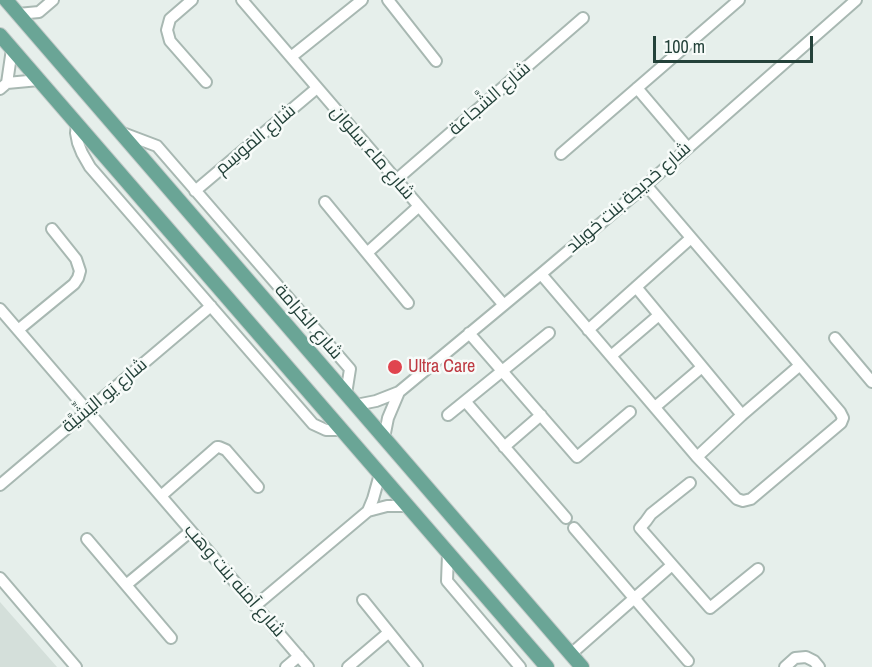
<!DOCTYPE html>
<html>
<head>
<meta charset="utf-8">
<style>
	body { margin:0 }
	#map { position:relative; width:872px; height:667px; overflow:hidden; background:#e6efeb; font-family:"Archivo Narrow",sans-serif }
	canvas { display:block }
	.scale { position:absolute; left:653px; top:36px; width:160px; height:27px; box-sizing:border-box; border:3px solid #24423a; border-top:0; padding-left:8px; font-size:18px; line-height:21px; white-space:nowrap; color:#24423a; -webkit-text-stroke:4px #f7fbf9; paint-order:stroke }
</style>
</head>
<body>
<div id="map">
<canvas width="872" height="667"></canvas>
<div class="scale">100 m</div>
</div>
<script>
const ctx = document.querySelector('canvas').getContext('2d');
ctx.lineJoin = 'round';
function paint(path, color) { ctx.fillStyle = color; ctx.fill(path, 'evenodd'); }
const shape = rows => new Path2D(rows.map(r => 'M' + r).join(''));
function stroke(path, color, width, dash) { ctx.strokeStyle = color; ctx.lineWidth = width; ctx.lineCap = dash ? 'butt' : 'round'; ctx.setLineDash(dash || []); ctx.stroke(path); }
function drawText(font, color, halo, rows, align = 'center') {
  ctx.font = font + ' "Archivo Narrow",Cairo,sans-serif'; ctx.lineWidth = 5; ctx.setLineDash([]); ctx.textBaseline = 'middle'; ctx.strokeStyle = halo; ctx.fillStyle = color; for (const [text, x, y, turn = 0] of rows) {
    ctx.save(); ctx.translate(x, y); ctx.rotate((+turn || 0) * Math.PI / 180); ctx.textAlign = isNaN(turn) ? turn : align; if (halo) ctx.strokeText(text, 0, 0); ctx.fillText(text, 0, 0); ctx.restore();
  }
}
paint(shape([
	[0,602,57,667,0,667]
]), '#d4dfda');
const minor = shape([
	[192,0,170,19,167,30,170,41,206,82],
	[242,0,503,304],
	[388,0,436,61],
	[18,14,39,12,53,0],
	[291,57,362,0],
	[7,83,12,49],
	[637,88,688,148],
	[0,89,7,83,39,80],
	[77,124,76,133,78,143,82,153,90,167,313,424,326,430,342,430],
	[120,132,157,146,350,369,346,394],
	[561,154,739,0],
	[396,180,583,18],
	[195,191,317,88],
	[325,202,408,303],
	[367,253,418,207],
	[541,274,697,457,737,499,743,501,751,499,841,423,843,418,840,412,646,185],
	[636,287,742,415],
	[0,309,308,667],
	[18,330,74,284,78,278,80,271,76,259,52,229],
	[588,330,691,238],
	[469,333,577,457,630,412],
	[835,338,872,382],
	[611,356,659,315],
	[465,401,566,518],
	[356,405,376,401,399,392,541,274,646,185,856,0],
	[655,407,702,367],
	[448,415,549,333],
	[384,438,388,418,399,392],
	[504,447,541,415],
	[697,457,742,415,799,366],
	[380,474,373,499,368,511,387,506,408,506],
	[690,483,651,514,646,521,640,528,710,608,758,569],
	[0,485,211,306],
	[161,496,217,447,219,447,226,450,258,487],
	[574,528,688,661],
	[87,539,171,638],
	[448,554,447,581,520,667],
	[0,578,76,667],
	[126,585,191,531],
	[363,600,417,667],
	[255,606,368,511],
	[571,654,672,565],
	[286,667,299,656],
	[348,667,388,633],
	[785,667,795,658,806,657,814,661,819,667]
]);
const major = shape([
	[6,0,582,667],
	[0,35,547,667]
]);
stroke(minor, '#a8b8b2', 14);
stroke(major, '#c2cac8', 16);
stroke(minor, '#fff', 10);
stroke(major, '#6aa596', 14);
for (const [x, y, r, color] of [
	[395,367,8,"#e0444e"]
]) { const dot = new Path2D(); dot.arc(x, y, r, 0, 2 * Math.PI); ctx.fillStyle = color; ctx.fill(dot); stroke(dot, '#f7fbf9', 2); }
drawText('18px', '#24423a', '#f7fbf9', [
	["شارع الشَّجاعة",490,99,-41],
	["شارع المَوسِم",256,140,-40],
	["شارع ماء سِلوان",372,153,49],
	["شارع خديجة بنت خويلد",629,198,-41],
	["شارع الكرامة",308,322,49],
	["شارع يَو اليَشِّيَّة",105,396,-40],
	["شارع آمنه بنت وهب",234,581,49]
]);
drawText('18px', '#be3a42', '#f7fbf9', [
	["Ultra Care",408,367]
], 'left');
</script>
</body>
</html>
